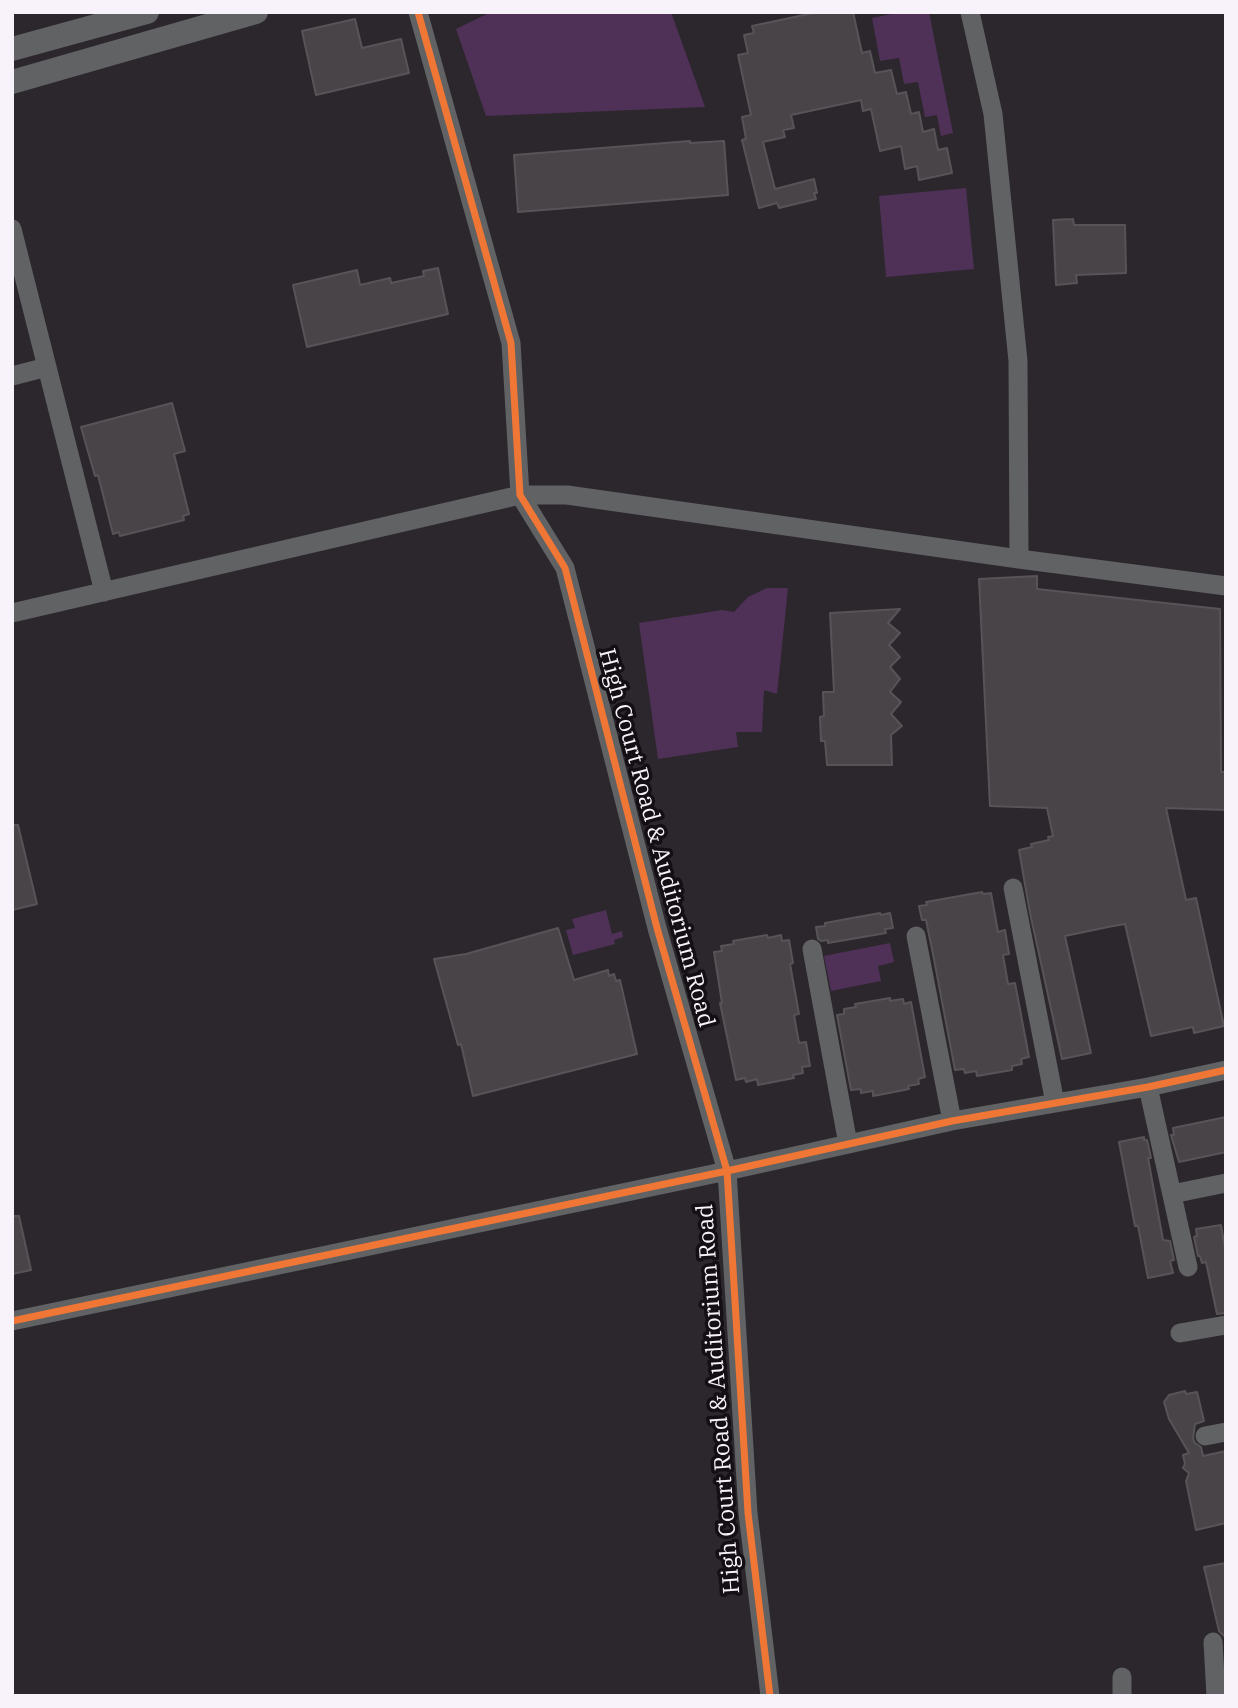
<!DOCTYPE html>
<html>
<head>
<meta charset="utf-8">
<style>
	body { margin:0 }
	#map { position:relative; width:1238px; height:1708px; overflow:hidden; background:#2c272d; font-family:"IBM Plex Serif",serif }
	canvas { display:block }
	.frame { position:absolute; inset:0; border:14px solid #f8f2fa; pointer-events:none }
</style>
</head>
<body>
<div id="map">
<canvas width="1238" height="1708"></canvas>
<div class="frame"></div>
</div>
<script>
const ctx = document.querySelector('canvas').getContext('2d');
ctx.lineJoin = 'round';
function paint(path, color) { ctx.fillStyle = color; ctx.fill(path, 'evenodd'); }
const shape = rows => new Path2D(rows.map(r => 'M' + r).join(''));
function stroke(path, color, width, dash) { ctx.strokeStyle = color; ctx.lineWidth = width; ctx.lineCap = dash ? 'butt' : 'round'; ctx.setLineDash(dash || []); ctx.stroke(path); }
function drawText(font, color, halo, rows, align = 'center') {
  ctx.font = font + ' "IBM Plex Serif",serif'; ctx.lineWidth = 7; ctx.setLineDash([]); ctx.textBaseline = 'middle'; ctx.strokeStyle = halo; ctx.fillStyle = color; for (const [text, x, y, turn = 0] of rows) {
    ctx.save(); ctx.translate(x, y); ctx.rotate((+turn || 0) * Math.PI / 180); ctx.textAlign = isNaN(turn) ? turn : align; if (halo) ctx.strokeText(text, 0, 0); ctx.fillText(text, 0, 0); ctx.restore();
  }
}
paint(shape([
	[491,12,671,12,705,107,486,116,456,29],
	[902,12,929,12,953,133,941,136,937,115,925,117,918,82,904,84,899,58,880,61,872,18],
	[966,188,974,269,886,277,879,196],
	[767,588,788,588,777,694,764,690,762,732,736,732,738,747,658,759,639,623,722,610,734,612,748,597],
	[606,910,612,934,622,931,623,937,614,940,615,944,573,955,566,930,575,928,572,919],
	[890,943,894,962,878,966,881,981,831,991,824,956]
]), '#4f3157');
const building = shape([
	[818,12,853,12,862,53,870,51,875,73,891,70,897,94,906,92,911,114,919,112,923,132,934,129,938,150,947,148,952,173,919,180,917,166,905,169,901,146,880,151,871,109,863,111,861,100,791,115,794,128,783,130,785,137,763,142,775,189,814,179,817,193,814,193,816,199,779,208,777,203,759,208,742,140,746,139,742,117,751,115,738,55,748,53,744,35,754,33,752,26,818,12],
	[355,19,362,48,401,39,409,73,316,95,302,31,355,19],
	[690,141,690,143,724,141,728,195,518,212,514,155,690,141],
	[1073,219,1074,225,1125,225,1126,273,1076,275,1077,283,1056,285,1053,220,1073,219],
	[438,268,448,314,307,347,293,285,357,270,360,285,390,278,391,283,424,276,423,271,438,268],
	[172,403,185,451,174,454,189,514,183,516,184,520,120,536,119,532,113,534,98,475,95,476,81,427,172,403],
	[1037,576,1037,589,1220,609,1221,772,1226,772,1226,810,1166,808,1186,900,1196,898,1224,1026,1194,1033,1193,1027,1151,1036,1125,924,1108,927,1065,936,1091,1053,1062,1059,1030,913,1019,850,1032,847,1031,844,1049,840,1048,837,1053,836,1047,808,990,806,979,579,1037,576],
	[900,609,888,623,900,633,889,645,900,657,890,667,900,679,890,692,901,702,891,714,902,726,891,735,892,765,827,765,825,741,821,741,820,717,824,716,823,692,834,692,830,613,900,609],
	[12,825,18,825,37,904,12,910,12,825],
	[982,892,983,894,991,893,998,932,1005,930,1009,954,1003,955,1008,984,1015,983,1029,1057,1021,1059,1022,1064,1012,1066,1012,1070,977,1076,976,1071,965,1073,964,1069,955,1070,933,954,926,920,922,920,919,906,927,905,926,902,982,892],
	[880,913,881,915,890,913,893,928,885,929,886,933,828,943,828,940,821,941,818,939,816,927,825,926,825,923,880,913],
	[558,928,574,980,608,970,609,976,614,974,616,981,620,980,637,1054,473,1096,461,1044,458,1045,434,959,466,954,558,928],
	[767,935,768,938,781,935,782,941,789,940,793,963,790,964,799,1014,794,1015,799,1043,806,1042,810,1066,802,1067,803,1073,793,1075,794,1078,758,1085,757,1079,746,1082,745,1078,736,1080,720,1003,722,1003,714,952,722,951,721,946,734,944,733,941,767,935],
	[890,998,890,1001,903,999,904,1004,911,1002,925,1077,918,1079,919,1084,908,1086,909,1089,889,1093,873,1096,873,1091,861,1093,861,1089,851,1090,837,1015,844,1014,844,1009,856,1007,855,1004,890,998],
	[1226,1117,1226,1152,1179,1162,1171,1135,1174,1135,1173,1128,1226,1117],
	[1144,1137,1144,1140,1147,1140,1151,1158,1148,1158,1163,1240,1170,1241,1174,1260,1170,1261,1173,1273,1148,1278,1138,1226,1135,1226,1119,1142,1144,1137],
	[12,1216,19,1216,31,1270,12,1274,12,1216],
	[1221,1225,1226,1254,1226,1313,1217,1314,1206,1262,1202,1263,1200,1256,1198,1256,1194,1237,1197,1236,1196,1229,1221,1225],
	[1185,1391,1186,1394,1197,1392,1204,1421,1195,1424,1193,1438,1195,1443,1201,1447,1203,1456,1226,1451,1226,1523,1196,1530,1186,1481,1189,1473,1183,1468,1185,1464,1183,1455,1189,1453,1169,1419,1164,1402,1169,1395,1185,1391],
	[1226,1563,1226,1636,1224,1636,1219,1631,1204,1567,1226,1563]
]);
paint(building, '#484448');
stroke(building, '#575458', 2);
stroke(shape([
	[418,12,511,343,520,495,565,568,657,928,727,1171,748,1513,770,1696],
	[970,12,993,114,1018,361,1019,559],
	[12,229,104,592],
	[12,376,47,367],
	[12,613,520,495,567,495,1019,559,1226,586],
	[1013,888,1055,1103],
	[916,936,952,1121],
	[812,949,848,1144],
	[1148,1087,1188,1267],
	[1172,1194,1226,1183],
	[12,1321,727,1171,952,1121,1148,1087,1226,1070],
	[1180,1333,1226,1325],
	[1205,1436,1226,1432],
	[1213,1642,1216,1696],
	[1122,1696,1122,1677]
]), '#616263', 19);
stroke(shape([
	[12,49,147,12],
	[12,82,256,12]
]), '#616263', 24);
stroke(shape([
	[418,12,511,343,520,495,565,568,657,928,727,1171,748,1513,770,1696],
	[12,1321,727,1171,952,1121,1148,1087,1226,1070]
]), '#f07635', 7);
drawText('23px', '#f8f2fa', '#130f14', [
	["High Court Road & Auditorium Road",656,838,75],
	["High Court Road & Auditorium Road",719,1399,-94]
]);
</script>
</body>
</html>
